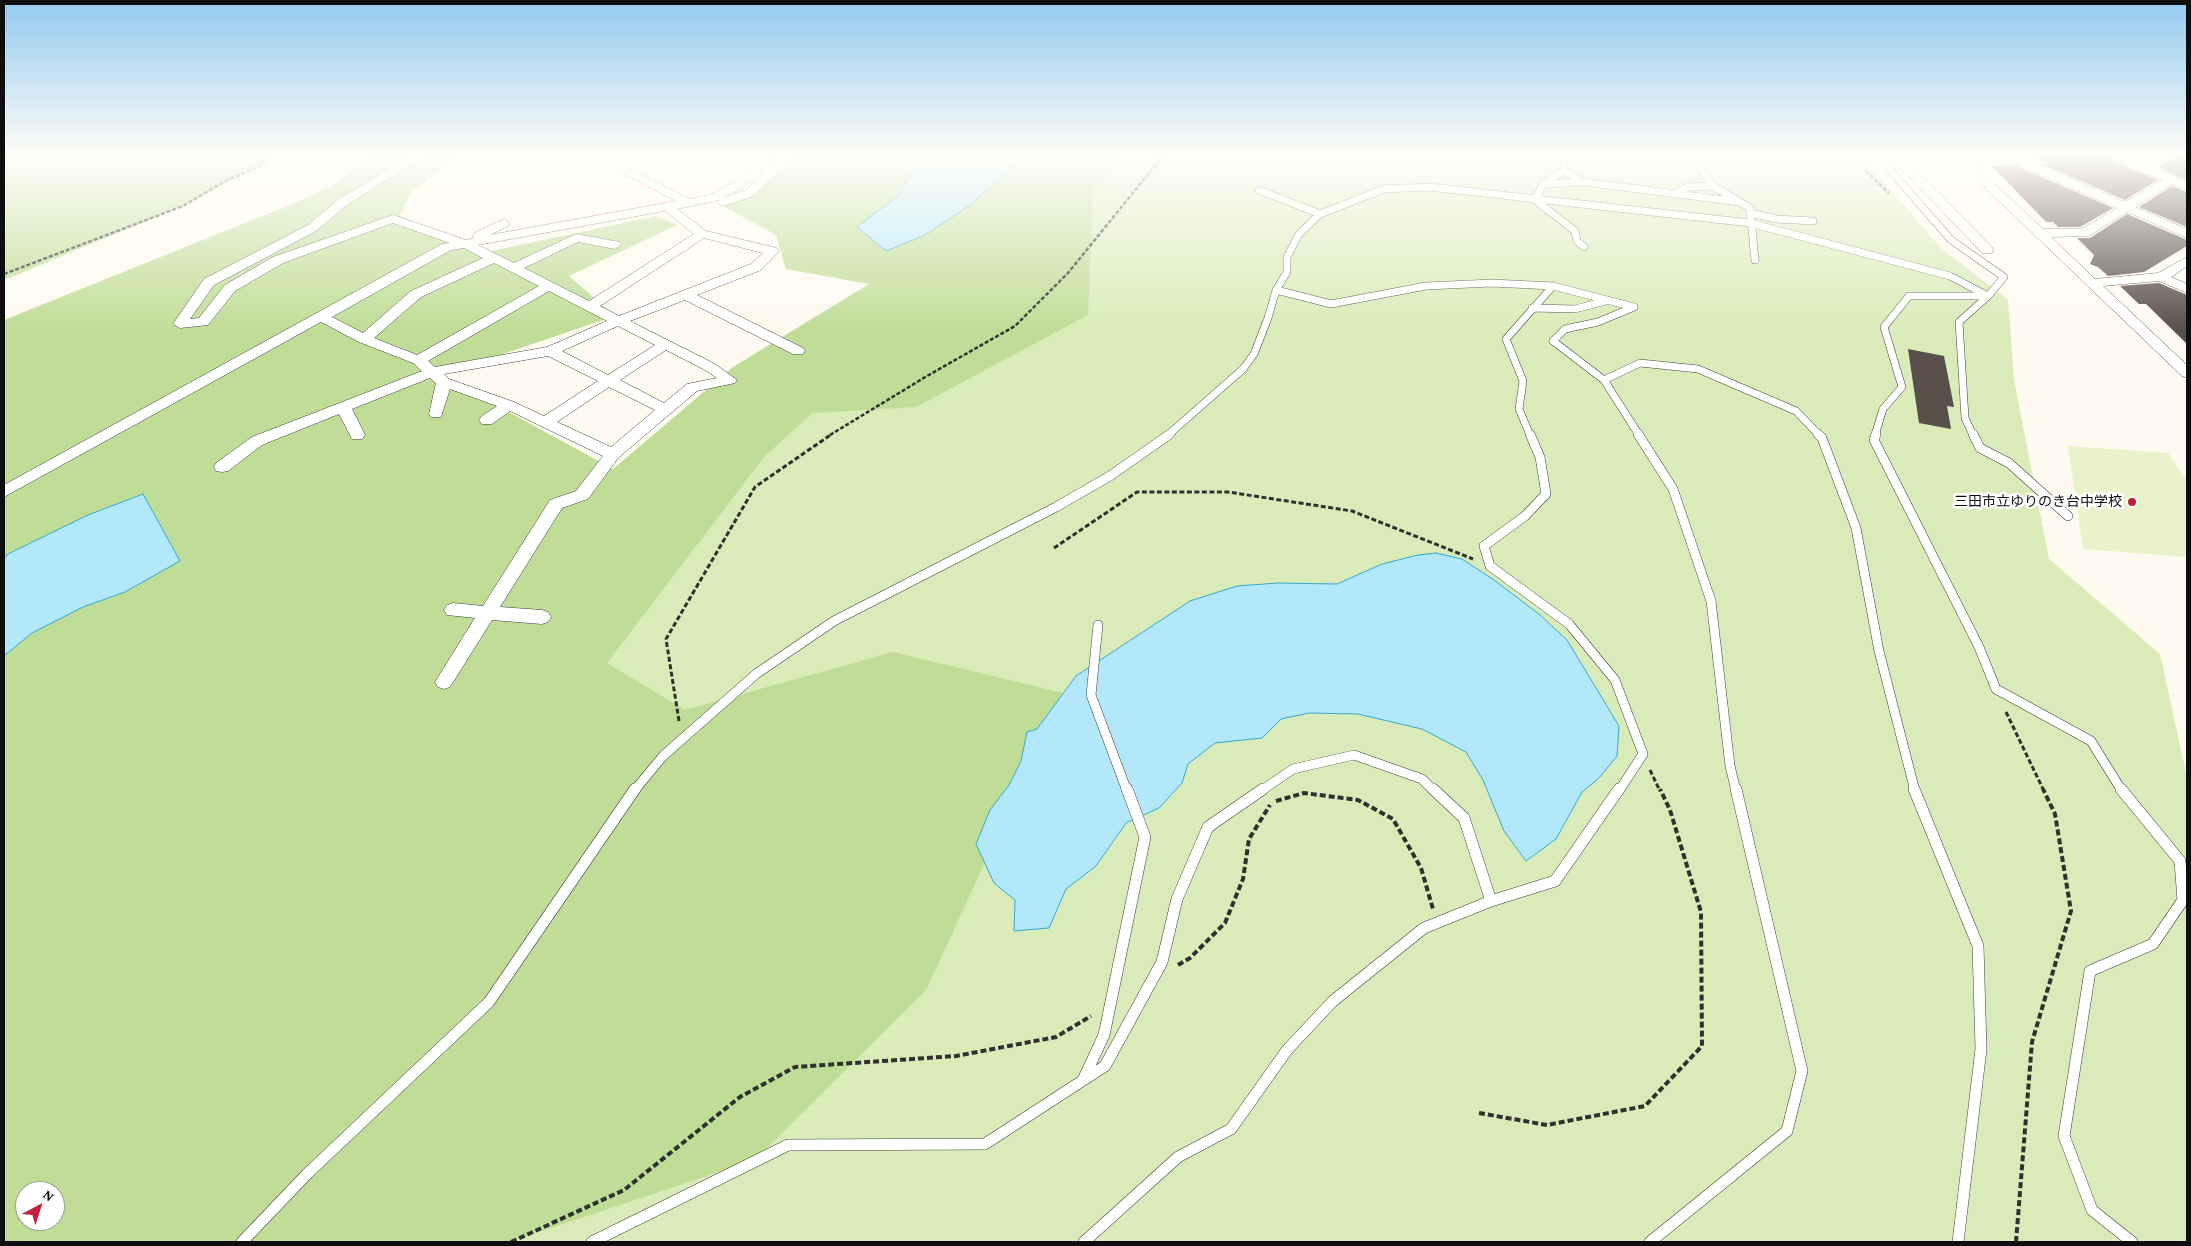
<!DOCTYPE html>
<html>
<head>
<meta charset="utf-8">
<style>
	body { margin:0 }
	#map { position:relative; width:2191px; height:1246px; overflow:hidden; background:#fffaf0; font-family:"Crimson Pro",serif }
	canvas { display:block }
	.frame { position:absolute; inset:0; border:5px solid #0e0e0e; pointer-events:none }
	.north { position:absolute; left:15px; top:1181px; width:50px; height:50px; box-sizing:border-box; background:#fff; border:1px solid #9f9f9f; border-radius:50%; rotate:40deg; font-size:14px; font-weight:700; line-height:20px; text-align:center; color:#0e0e0e }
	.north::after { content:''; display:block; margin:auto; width:18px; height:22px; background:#c4203e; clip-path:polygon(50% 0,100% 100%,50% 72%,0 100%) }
</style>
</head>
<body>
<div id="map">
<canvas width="2191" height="1246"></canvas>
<div class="frame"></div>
<div class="north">N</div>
</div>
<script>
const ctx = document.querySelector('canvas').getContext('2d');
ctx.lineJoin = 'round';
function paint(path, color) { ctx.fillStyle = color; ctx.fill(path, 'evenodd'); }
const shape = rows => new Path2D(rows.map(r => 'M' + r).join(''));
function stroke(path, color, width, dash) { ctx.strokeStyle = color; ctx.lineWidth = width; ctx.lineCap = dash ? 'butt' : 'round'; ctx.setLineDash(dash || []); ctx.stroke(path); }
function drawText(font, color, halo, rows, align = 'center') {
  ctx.font = font + ' "Crimson Pro","Noto Sans JP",serif'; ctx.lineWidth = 5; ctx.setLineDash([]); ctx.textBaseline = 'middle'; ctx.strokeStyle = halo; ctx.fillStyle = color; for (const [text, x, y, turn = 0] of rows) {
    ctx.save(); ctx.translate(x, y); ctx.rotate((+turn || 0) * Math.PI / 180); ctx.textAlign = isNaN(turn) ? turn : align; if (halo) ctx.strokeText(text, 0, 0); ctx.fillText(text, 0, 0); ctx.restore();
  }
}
paint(shape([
	[1124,157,1862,157,1941,248,2008,300,2014,380,2049,559,2160,654,2187,777,2187,1242,369,1242,480,743,870,283]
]), '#d9ebb8');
paint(shape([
	[4,157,272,157,256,168,183,206,4,280],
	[367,157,459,157,412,191,400,215,477,254,656,216,677,225,569,276,615,316,441,375,613,469,733,367,869,284,786,269,776,235,721,205,784,166,749,157,1124,157,1119,161,1093,190,1088,315,916,407,812,413,764,457,607,663,685,710,893,652,1063,693,926,990,755,1160,509,1242,4,1242,4,320,297,202,337,183],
	[25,1191,55,1191,55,1221,25,1221]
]), '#bfdd96');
paint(shape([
	[2068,446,2168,453,2187,481,2187,557,2083,549]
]), '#e9f2ca');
const water = shape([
	[928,157,1024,157,969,206,923,236,886,251,857,227,898,196,917,165,928,157],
	[143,494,180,561,125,592,83,607,32,633,4,656,4,559,8,554,88,515,143,494],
	[1436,553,1462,559,1494,580,1539,614,1567,640,1619,726,1617,756,1599,778,1582,792,1556,839,1526,861,1504,831,1483,780,1466,752,1422,729,1358,714,1309,713,1281,719,1262,738,1215,743,1188,764,1182,783,1159,808,1126,823,1096,866,1066,889,1049,928,1014,931,1015,900,994,883,976,844,990,810,1009,785,1021,761,1027,732,1037,729,1076,676,1190,601,1237,586,1278,583,1337,584,1382,564,1418,555,1436,553]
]);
paint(water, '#b2e8f9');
stroke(water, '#36a9d3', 1);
paint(shape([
	[2034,157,2111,157,2114,162,2158,180,2125,200,2042,164,2048,163],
	[2172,157,2187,157,2187,180,2159,168],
	[2014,165,2113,208,2080,227,2058,227,2053,222,2046,222,1992,166],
	[2172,186,2187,192,2187,227,2139,207],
	[2127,214,2187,240,2187,246,2144,272,2108,276,2098,267,2090,264,2094,255,2077,238,2090,238],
	[2159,283,2187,295,2187,344,2146,304,2139,304,2120,286],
	[1908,349,1944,356,1954,407,1947,406,1951,429,1919,423]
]), '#584e4a');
const laneFar2 = shape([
	[1564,157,1564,171,1543,184,1535,200,1575,231,1577,241,1584,247],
	[1692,157,1713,186,1750,208,1755,260],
	[1564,171,1583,182,1740,202],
	[1544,184,1583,182],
	[1259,190,1320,214],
	[1676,194,1687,187,1713,186],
	[1750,213,1777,219,1813,221],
	[1276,290,1331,304,1426,286,1492,283,1553,286,1634,307,1598,322,1565,329,1553,341,1604,380,1639,435],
	[1532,308,1575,309,1606,301],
	[1604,380,1640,363,1698,369,1796,411,1819,435],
	[1168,435,1243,369,1254,354,1268,318,1276,290,1287,272,1287,257,1299,234,1320,214,1384,189,1430,187,1750,223,1950,276,1988,296,2004,277,1951,240,1884,163,1869,157],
	[1530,435,1519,409,1523,381,1506,339,1553,286],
	[1875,435,1883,409,1902,387,1884,327,1909,296,1985,296],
	[1973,435,1965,418,1959,322,1988,296]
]);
const laneFar1 = shape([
	[1530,434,1540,457,1546,494,1525,516,1484,546,1490,566,1569,624,1615,680,1643,754,1619,791],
	[1638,434,1673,489,1711,601,1730,766,1736,791],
	[1818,434,1822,438,1856,528,1879,651,1915,791],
	[1876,434,1874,440,1979,647,1996,689,2091,741,2122,791],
	[1973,434,1980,448,2009,463,2068,516],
	[1098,625,1091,695,1127,791],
	[634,791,663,756,756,674,834,621,1056,507,1110,476,1170,434],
	[1261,791,1293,769,1354,755,1422,779,1434,791]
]);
const lane = shape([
	[1433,789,1464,818,1491,901],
	[1914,789,1978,946,1981,1049,1958,1242],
	[2121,789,2180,861,2183,900,2153,944,2090,971,2064,1136,2092,1210,2132,1242],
	[1083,1080,1104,1035,1145,837,1127,789],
	[242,1242,307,1174,489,1002,635,789],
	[592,1242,788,1145,985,1144,1105,1066,1162,962,1177,899,1208,827,1263,789],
	[1084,1242,1178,1157,1231,1129,1287,1050,1333,1001,1424,928,1491,901,1555,881,1619,789],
	[1650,1242,1787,1131,1802,1071,1736,789]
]);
const street = shape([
	[409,157,423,157,347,205,316,231,214,285,190,319,199,318,225,285,273,257,393,215,466,240,474,238,473,236,474,233,504,219,510,223,508,226,490,235,676,201,593,157,608,157,690,199,712,194,734,182,751,168,757,157,769,157,760,173,742,188,723,198,746,190,779,157,792,157,754,196,724,206,720,205,718,202,719,200,677,209,706,231,777,248,779,251,777,254,761,270,697,295,803,348,805,351,803,354,793,354,685,300,630,321,715,364,737,380,735,383,697,391,618,458,588,499,562,508,500,607,542,610,548,612,551,617,548,622,542,624,492,620,450,687,444,689,438,687,435,682,475,618,447,615,444,610,447,605,453,603,483,606,550,500,576,491,603,456,510,411,492,424,482,424,479,420,482,416,497,406,450,389,441,417,431,417,429,414,436,383,430,378,352,409,365,435,362,439,352,439,339,414,262,445,228,471,222,472,216,471,214,467,216,463,252,437,422,371,413,363,359,342,321,322,4,497,4,485,442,244,450,243,393,223,283,263,235,291,208,325,180,328,173,324,204,279,308,225,339,199,409,157],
	[665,211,694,234,589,301,524,268,578,242,615,249,621,245,620,242,576,234,514,263,478,245,665,211],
	[704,238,763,253,751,264,619,316,600,306,704,238],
	[464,248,483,258,411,291,363,333,332,317,451,250,464,248],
	[494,263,539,286,417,355,374,338,421,297,494,263],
	[549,291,607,321,547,347,435,367,428,361,549,291],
	[618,326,655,345,608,375,562,351,618,326],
	[666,350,705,370,717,378,687,384,664,403,620,380,666,350],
	[548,356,598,381,544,416,514,402,449,379,444,374,548,356],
	[609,387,655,410,611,447,557,422,609,387],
	[1890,157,1903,157,1992,247,1993,250,1992,253,1982,253,1890,157],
	[1953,157,2022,157,2125,202,2162,180,2115,160,2113,157,2129,157,2145,164,2156,157,2170,157,2155,168,2187,182,2187,190,2172,184,2135,207,2187,229,2187,238,2127,212,2089,236,2051,237,2095,279,2158,273,2187,257,2187,266,2171,277,2187,284,2187,293,2159,281,2103,286,2187,365,2187,378,2182,376,1953,157],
	[2012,162,2117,208,2081,229,2043,229,1974,165,2012,162]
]);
stroke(laneFar2, '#414141', 8);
stroke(laneFar1, '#414141', 10);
stroke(lane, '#414141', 12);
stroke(street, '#414141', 1);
stroke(shape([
	[1866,171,1889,193],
	[4,274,183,206,227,180,256,168,271,157],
	[830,435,927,376,1015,326,1068,273,1162,157]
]), '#303030', 2.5, [4, 2]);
stroke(shape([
	[1054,548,1137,492,1228,492,1352,511,1473,559],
	[2006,712,2044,791],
	[679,721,666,639,755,487,832,434],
	[1650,770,1660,791]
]), '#303030', 3, [5, 2.5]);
stroke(shape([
	[1276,801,1304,793,1358,800,1393,819,1421,868,1433,909],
	[1178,965,1190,958,1225,923,1243,879,1249,839,1270,805],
	[1479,1113,1547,1125,1645,1106,1702,1046,1701,912,1670,810,1660,789],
	[511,1242,624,1190,740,1097,795,1067,956,1056,1056,1037,1091,1016],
	[2016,1242,2032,1042,2071,911,2055,814,2043,789]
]), '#303030', 4, [6, 3]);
stroke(laneFar2, '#fff', 7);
stroke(laneFar1, '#fff', 9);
stroke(lane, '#fff', 11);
paint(street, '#fff');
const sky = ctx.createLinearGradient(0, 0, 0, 331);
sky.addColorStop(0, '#92c9ef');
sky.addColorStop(0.47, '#fffdf8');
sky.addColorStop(1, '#fffdf800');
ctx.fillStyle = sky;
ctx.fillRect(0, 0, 2191, 331);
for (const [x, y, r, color] of [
	[2132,502,5,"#c4203e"]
]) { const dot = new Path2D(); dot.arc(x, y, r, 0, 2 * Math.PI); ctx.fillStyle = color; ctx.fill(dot); stroke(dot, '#fff', 2); }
drawText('14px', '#0e0e0e', '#fff', [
	["三田市立ゆりのき台中学校",2122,502]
], 'right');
</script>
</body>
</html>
